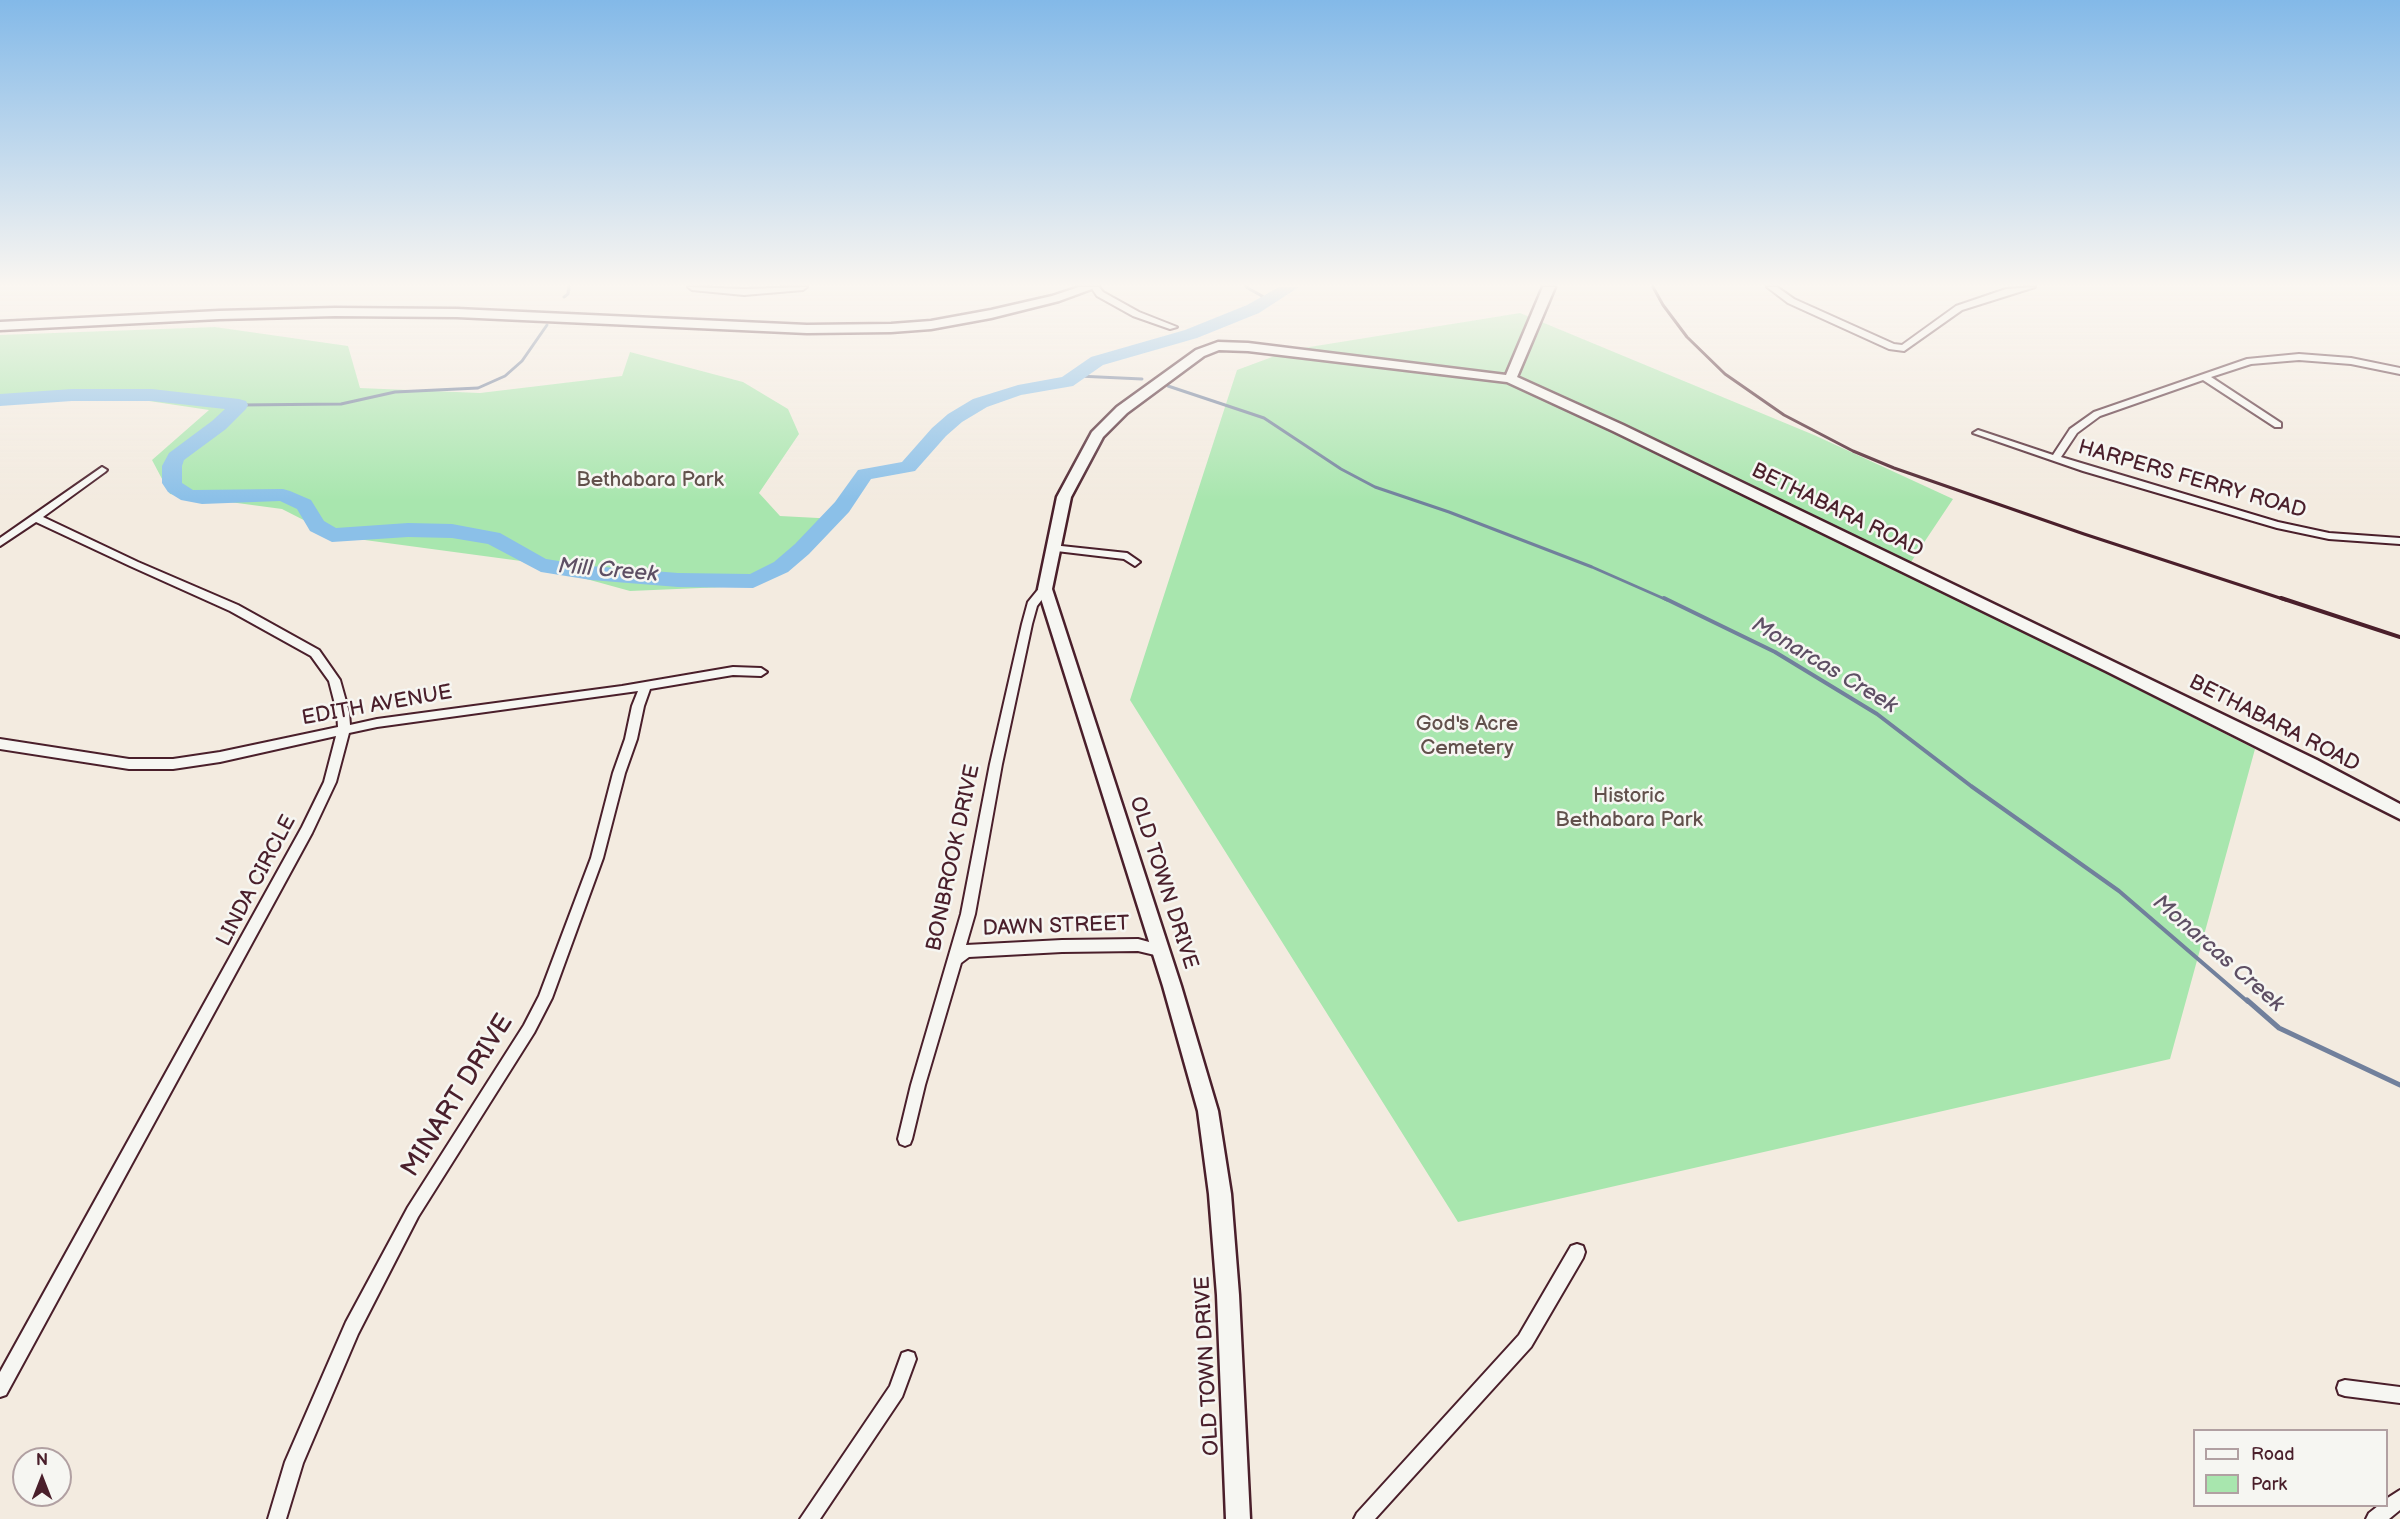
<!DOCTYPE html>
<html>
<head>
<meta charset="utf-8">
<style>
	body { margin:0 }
	#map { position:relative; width:2400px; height:1519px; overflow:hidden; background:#f3ebe0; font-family:"Balsamiq Sans",sans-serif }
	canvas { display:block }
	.legend { position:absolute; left:2193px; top:1429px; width:195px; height:78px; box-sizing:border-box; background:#f6f6f2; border:2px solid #b1a0a2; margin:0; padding:8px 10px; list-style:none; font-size:18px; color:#4a1f2b }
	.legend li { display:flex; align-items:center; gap:12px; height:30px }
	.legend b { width:30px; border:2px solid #b1a0a2 }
	.north { position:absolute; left:12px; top:1447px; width:60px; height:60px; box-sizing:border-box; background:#f6f6f2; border:2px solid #b1a0a2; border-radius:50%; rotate:0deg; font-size:16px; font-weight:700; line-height:24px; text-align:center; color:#4a1f2b }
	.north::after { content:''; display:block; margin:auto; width:21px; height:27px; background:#4a1f2b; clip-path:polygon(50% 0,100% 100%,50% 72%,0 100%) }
</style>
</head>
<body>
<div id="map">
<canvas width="2400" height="1519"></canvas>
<ul class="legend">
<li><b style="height:8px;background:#f6f6f2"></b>Road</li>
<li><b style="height:16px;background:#a8e6ae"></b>Park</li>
</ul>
<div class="north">N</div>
</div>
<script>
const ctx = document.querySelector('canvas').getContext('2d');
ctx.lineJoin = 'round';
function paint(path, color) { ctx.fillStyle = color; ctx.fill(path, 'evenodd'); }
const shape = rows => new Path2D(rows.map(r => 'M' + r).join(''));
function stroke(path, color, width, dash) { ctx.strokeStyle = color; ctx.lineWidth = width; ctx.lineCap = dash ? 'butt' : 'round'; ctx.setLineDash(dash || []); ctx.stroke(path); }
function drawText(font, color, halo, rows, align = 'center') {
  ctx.font = font + ' "Balsamiq Sans",sans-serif'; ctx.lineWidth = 5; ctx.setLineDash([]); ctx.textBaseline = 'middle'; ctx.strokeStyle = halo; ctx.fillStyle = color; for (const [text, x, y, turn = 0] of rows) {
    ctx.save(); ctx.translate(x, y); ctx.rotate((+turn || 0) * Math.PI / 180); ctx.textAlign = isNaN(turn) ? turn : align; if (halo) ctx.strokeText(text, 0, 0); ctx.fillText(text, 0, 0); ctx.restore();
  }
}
paint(shape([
	[1520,313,1814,435,1953,499,1905,571,2255,749,2170,1059,1458,1222,1130,700,1237,370,1291,350],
	[215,327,348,346,360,388,480,393,622,376,630,352,743,382,788,409,799,434,759,493,780,516,837,519,794,559,747,586,630,591,521,561,335,536,282,509,170,494,152,460,209,410,109,395,0,399,0,335]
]), '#a8e6ae');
stroke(shape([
	[1246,287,1269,300],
	[564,297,568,294,569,287],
	[1078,376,1142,379],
	[1168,386,1264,418,1341,469,1375,487,1449,512,1592,567,1667,600],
	[239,405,341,404,395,392,478,388,505,376,522,361,547,325]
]), '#71809c', 3);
stroke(shape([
	[1664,598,1775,652,1877,714,1971,786,2119,891,2248,1002]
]), '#71809c', 4);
stroke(shape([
	[2247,1000,2279,1028,2400,1085]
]), '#71809c', 5);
paint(shape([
	[1279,287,1299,287,1259,313,1197,338,1103,365,1073,386,1021,395,987,407,962,422,946,436,915,471,871,479,849,512,809,554,788,572,753,588,678,587,591,580,541,572,488,544,452,538,408,537,332,542,310,531,297,509,280,501,202,504,181,500,168,492,162,483,162,466,169,453,212,421,225,409,152,401,72,401,0,406,0,394,72,389,152,389,239,399,246,401,248,405,246,409,226,429,184,460,182,466,182,483,193,490,283,489,290,491,311,500,324,521,336,528,408,523,452,524,500,533,546,559,591,566,678,573,750,574,774,562,795,544,835,502,858,470,902,462,932,428,948,414,973,399,1018,385,1062,377,1091,357,1185,330,1247,305,1279,287]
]), '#8bc0e8');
const street = shape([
	[688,287,744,289,807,287,803,290,744,295,692,290,688,287],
	[1091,287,1099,287,1103,292,1139,312,1177,327,1170,329,1133,316,1097,296,1091,287],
	[1767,287,1777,287,1794,299,1894,344,1902,345,1956,306,2006,289,2035,287,1962,310,1904,351,1889,349,1788,303,1767,287],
	[2299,354,2351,358,2400,368,2400,374,2351,364,2299,360,2251,364,2211,377,2281,423,2281,427,2275,427,2203,380,2100,416,2077,433,2061,457,2278,522,2329,533,2400,538,2400,544,2329,539,2277,528,2083,471,1973,433,1978,430,2053,455,2070,429,2094,412,2247,359,2299,354],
	[102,467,107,470,105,472,43,517,138,562,238,605,319,650,340,680,349,712,350,725,377,719,622,686,733,667,761,668,767,672,761,676,733,675,650,689,644,706,637,739,625,773,603,858,552,998,534,1033,418,1217,358,1334,303,1463,286,1519,268,1519,285,1462,346,1322,408,1207,524,1025,539,996,591,858,613,773,625,739,632,706,638,691,377,727,349,733,336,782,312,833,6,1395,0,1397,0,1372,302,827,324,782,336,736,220,762,173,769,129,769,0,749,0,739,129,759,173,759,220,752,338,727,337,712,329,681,311,656,230,611,130,566,36,522,0,546,0,538,102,467],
	[1052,545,1127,553,1140,562,1135,566,1124,559,1048,550,1047,548,1052,545],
	[1045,585,1050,589,1037,606,1032,624,1002,764,975,914,966,945,1062,940,1138,939,1164,946,1166,950,1164,954,1159,956,1138,951,1062,952,969,957,961,963,925,1085,912,1139,910,1144,905,1146,900,1144,898,1139,911,1085,961,914,990,764,1022,624,1028,602,1041,586,1045,585],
	[1577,1244,1583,1246,1585,1252,1583,1258,1531,1347,1375,1519,1354,1519,1357,1513,1519,1335,1571,1246,1577,1244],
	[908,1351,914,1353,916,1359,902,1397,820,1519,800,1519,890,1386,902,1353,908,1351],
	[2345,1380,2400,1387,2400,1403,2345,1396,2339,1394,2337,1388,2339,1382,2345,1380],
	[2400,1490,2400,1510,2389,1519,2366,1519,2369,1513,2378,1506,2386,1506,2386,1499,2400,1490]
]);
const secondary = shape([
	[1079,287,1097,287,1059,301,991,318,931,329,891,332,807,333,457,317,335,316,219,319,0,330,0,322,219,311,335,308,457,309,807,325,891,324,931,321,991,310,1052,296,1079,287],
	[1543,287,1555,287,1517,377,1623,425,2317,760,2400,804,2400,819,2106,671,1613,431,1507,382,1248,351,1219,350,1204,356,1127,413,1103,437,1071,497,1052,589,1181,986,1218,1111,1231,1194,1239,1295,1250,1519,1226,1519,1217,1295,1209,1194,1198,1111,1163,986,1038,589,1057,497,1092,432,1117,407,1196,350,1218,342,1248,343,1506,375,1543,287]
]);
stroke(street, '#4a1f2b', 4);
stroke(secondary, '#4a1f2b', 5);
paint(street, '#f6f6f2');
paint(secondary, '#f6f6f2');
stroke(shape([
	[1653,287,1663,305,1687,337,1725,374,1784,415,1853,451,1894,468,2084,534,2286,600]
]), '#4a1f2b', 3);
stroke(shape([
	[2281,598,2400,637]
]), '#4a1f2b', 4);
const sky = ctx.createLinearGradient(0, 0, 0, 500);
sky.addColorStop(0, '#83b9e8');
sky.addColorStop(0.57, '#faf6f1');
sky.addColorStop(1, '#faf6f100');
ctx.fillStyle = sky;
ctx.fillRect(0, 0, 2400, 500);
drawText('21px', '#4a1f2b', '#f6f6f2', [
	["HARPERS FERRY ROAD",2192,480,16],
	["BETHABARA ROAD",1837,511,26],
	["EDITH AVENUE",377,706,-10],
	["BETHABARA ROAD",2274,724,27],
	["BONBROOK DRIVE",954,858,-78],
	["LINDA CIRCLE",257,881,-62],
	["OLD TOWN DRIVE",1163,883,72],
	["DAWN STREET",1056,927,-2],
	["OLD TOWN DRIVE",1208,1366,-93]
]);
drawText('21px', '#62514c', '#f6f6f2', [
	["Bethabara Park",650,481],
	["God's Acre",1467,725],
	["Cemetery",1467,749],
	["Historic",1629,797],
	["Bethabara Park",1629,821]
]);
drawText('italic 22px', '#5e4f64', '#f6f6f2', [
	["Mill Creek",608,571,5],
	["Monarcas Creek",1824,666,31],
	["Monarcas Creek",2218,954,41]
]);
drawText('26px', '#4a1f2b', '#f6f6f2', [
	["MINART DRIVE",458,1096,-58]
]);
</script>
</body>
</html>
